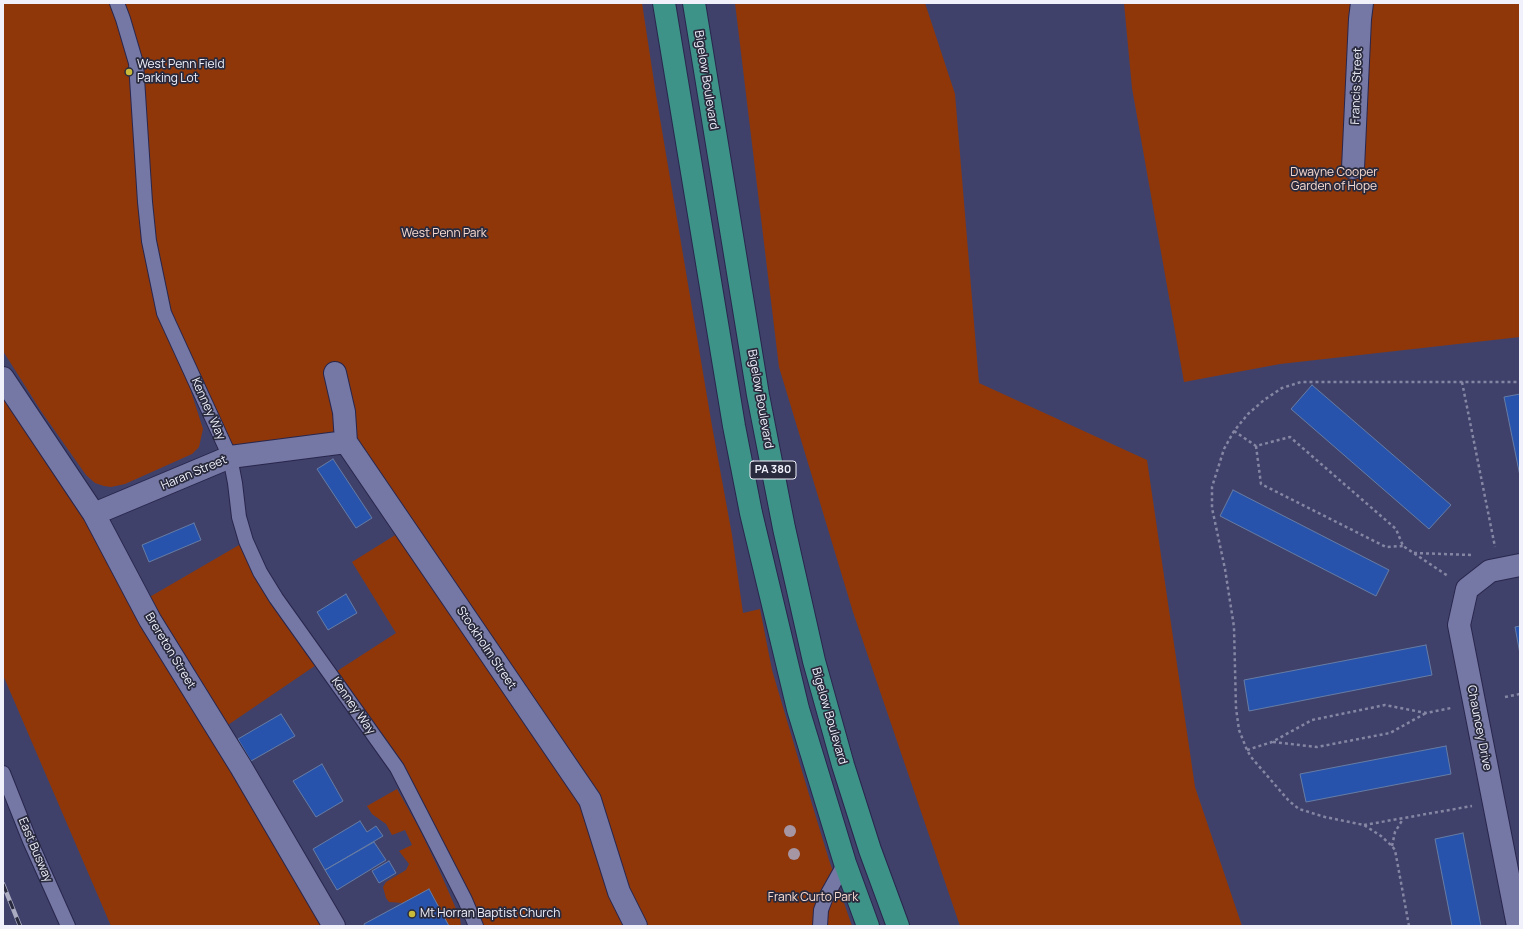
<!DOCTYPE html>
<html>
<head>
<meta charset="utf-8">
<style>
	body { margin:0 }
	#map { position:relative; width:1523px; height:929px; overflow:hidden; background:#40416a; font-family:Manrope,sans-serif }
	canvas { display:block }
	.frame { position:absolute; inset:0; border:4px solid #f0f1fb; pointer-events:none }
</style>
</head>
<body>
<div id="map">
<canvas width="1523" height="929"></canvas>
<div class="frame"></div>
</div>
<script>
const ctx = document.querySelector('canvas').getContext('2d');
ctx.lineJoin = 'round';
function paint(path, color) { ctx.fillStyle = color; ctx.fill(path, 'evenodd'); }
const shape = rows => new Path2D(rows.map(r => 'M' + r).join(''));
function stroke(path, color, width, dash) { ctx.strokeStyle = color; ctx.lineWidth = width; ctx.lineCap = dash ? 'butt' : 'round'; ctx.setLineDash(dash || []); ctx.stroke(path); }
function drawText(font, color, halo, rows, align = 'center') {
  ctx.font = font + ' Manrope,sans-serif'; ctx.lineWidth = 3.5; ctx.setLineDash([]); ctx.textBaseline = 'middle'; ctx.strokeStyle = halo; ctx.fillStyle = color; for (const [text, x, y, turn = 0] of rows) {
    ctx.save(); ctx.translate(x, y); ctx.rotate((+turn || 0) * Math.PI / 180); ctx.textAlign = isNaN(turn) ? turn : align; if (halo) ctx.strokeText(text, 0, 0); ctx.fillText(text, 0, 0); ctx.restore();
  }
}
paint(shape([
	[3,3,642,3,656,95,712,426,732,535,743,613,760,609,772,670,801,768,829,860,852,926,476,926,397,768,331,675,396,633,352,562,405,529,346,442,230,457,207,389,200,373,187,379,203,429,199,447,192,454,125,484,111,487,104,486,95,483,86,475,41,411,3,351],
	[735,3,925,3,955,94,979,383,1147,460,1195,787,1242,926,960,926,853,612,779,367],
	[1124,3,1520,3,1520,337,1280,364,1184,382,1132,88],
	[3,378,141,602,246,541,322,661,219,731,334,926,111,926,3,675],
	[397,789,419,828,440,872,460,918,461,926,449,926,429,890,403,903,389,902,386,898,383,887,386,882,406,870,409,864,399,851,412,845,405,830,392,835,386,824,372,814,367,806]
]), '#903709');
const building = shape([
	[1312,385,1451,505,1429,529,1291,409,1312,385],
	[1520,394,1520,476,1504,397,1520,394],
	[333,459,372,518,356,528,317,469,333,459],
	[1233,490,1389,570,1376,596,1220,516,1233,490],
	[194,523,201,540,149,562,142,545,194,523],
	[346,594,357,613,328,630,317,612,346,594],
	[1520,626,1520,654,1515,627,1520,626],
	[1426,645,1432,675,1249,711,1244,680,1426,645],
	[281,714,295,736,251,761,238,739,281,714],
	[1446,746,1451,774,1306,802,1300,774,1446,746],
	[322,764,343,801,316,817,293,781,322,764],
	[360,821,367,832,376,826,383,836,325,870,313,849,360,821],
	[1463,833,1481,926,1452,926,1435,839,1463,833],
	[374,842,386,860,337,890,325,870,374,842],
	[389,861,396,873,379,883,372,871,389,861],
	[429,889,449,926,365,926,364,924,429,889]
]);
paint(building, '#2853ac');
stroke(building, '#657ca5', 1);
const lane = shape([
	[117,3,123,19,136,63,145,202,149,241,164,313,230,457,235,483,239,517,246,541,260,572,276,598,397,768,465,900,476,926],
	[3,773,30,841,68,926],
	[820,926,821,910,826,897,845,863]
]);
const street = shape([
	[1353,168,1360,19,1362,3],
	[335,373,344,412,346,442,590,800,619,892,636,926],
	[3,378,94,514,150,620,241,767,334,926],
	[94,514,230,457,346,442],
	[1518,926,1459,625,1467,589,1490,571,1520,565]
]);
const primary = shape([
	[664,3,734,426,751,513,798,709,845,863,868,926],
	[694,3,758,395,784,528,814,661,843,765,870,850,898,926]
]);
stroke(lane, '#28264d', 16);
stroke(street, '#28264d', 24);
stroke(primary, '#28264d', 24);
stroke(shape([
	[1462,382,1495,547],
	[1234,431,1256,446,1290,437,1396,529,1403,546,1448,576],
	[1256,446,1261,484,1386,547,1403,546],
	[1414,553,1472,555],
	[1505,697,1520,694],
	[1273,742,1317,747,1390,733,1426,713],
	[1247,750,1272,742,1312,720,1385,705,1426,713,1451,708],
	[1364,825,1472,806],
	[1392,846,1395,832,1403,819],
	[1409,926,1395,850,1392,846,1381,836,1364,825,1325,817,1299,809,1289,801,1251,757,1247,750,1239,730,1236,708,1234,627,1225,569,1212,508,1212,487,1224,449,1234,431,1248,414,1264,400,1282,388,1301,382,1520,382]
]), '#8586a3', 2.5, [3, 3]);
stroke(lane, '#7577a4', 14);
stroke(street, '#7577a4', 22);
stroke(primary, '#3e9388', 22);
const rail = shape([
	[3,884,20,926]
]);
stroke(rail, '#abacc2', 4.5);
stroke(rail, '#292a3d', 3, [9]);
ctx.fillStyle = '#a696a3';
for (const [x, y] of [
	[790,831],
	[794,854]
]) { ctx.beginPath(); ctx.arc(x, y, 6, 0, 2 * Math.PI); ctx.fill(); }
for (const [x, y, r, color] of [
	[129,72,4,"#c9ba3a"],
	[412,914,4,"#c9ba3a"]
]) { const dot = new Path2D(); dot.arc(x, y, r, 0, 2 * Math.PI); ctx.fillStyle = color; ctx.fill(dot); stroke(dot, '#292a3d', 1.5); }
for (const [x, y, w] of [
	[773,470,46]
]) { const box = new Path2D(); box.roundRect(x - w / 2, y - 9, w, 18, 3); ctx.fillStyle = '#292a3d'; ctx.fill(box); stroke(box, '#f0f1fb', 1); }
drawText('bold 11px', '#f0f1fb', null, [
	["PA 380",773,470]
]);
drawText('12px', '#f0f1fb', '#292a3d', [
	["West Penn Field",137,65],
	["Parking Lot",137,79],
	["Mt Horran Baptist Church",420,914]
], 'left');
drawText('12px', '#f0f1fb', '#292a3d', [
	["Bigelow Boulevard",706,80,81],
	["Francis Street",1357,86,-88],
	["Bigelow Boulevard",760,399,80],
	["Kenney Way",208,409,66],
	["Haran Street",194,473,-23],
	["Stockholm Street",486,648,56],
	["Brereton Street",170,651,59],
	["Kenney Way",353,706,55],
	["Bigelow Boulevard",829,716,74],
	["Chauncey Drive",1479,728,79],
	["East Busway",35,850,67]
]);
drawText('12px', '#f9dcd1', '#292a3d', [
	["Dwayne Cooper",1334,173],
	["Garden of Hope",1334,187],
	["West Penn Park",444,234],
	["Frank Curto Park",813,898]
]);
</script>
</body>
</html>
